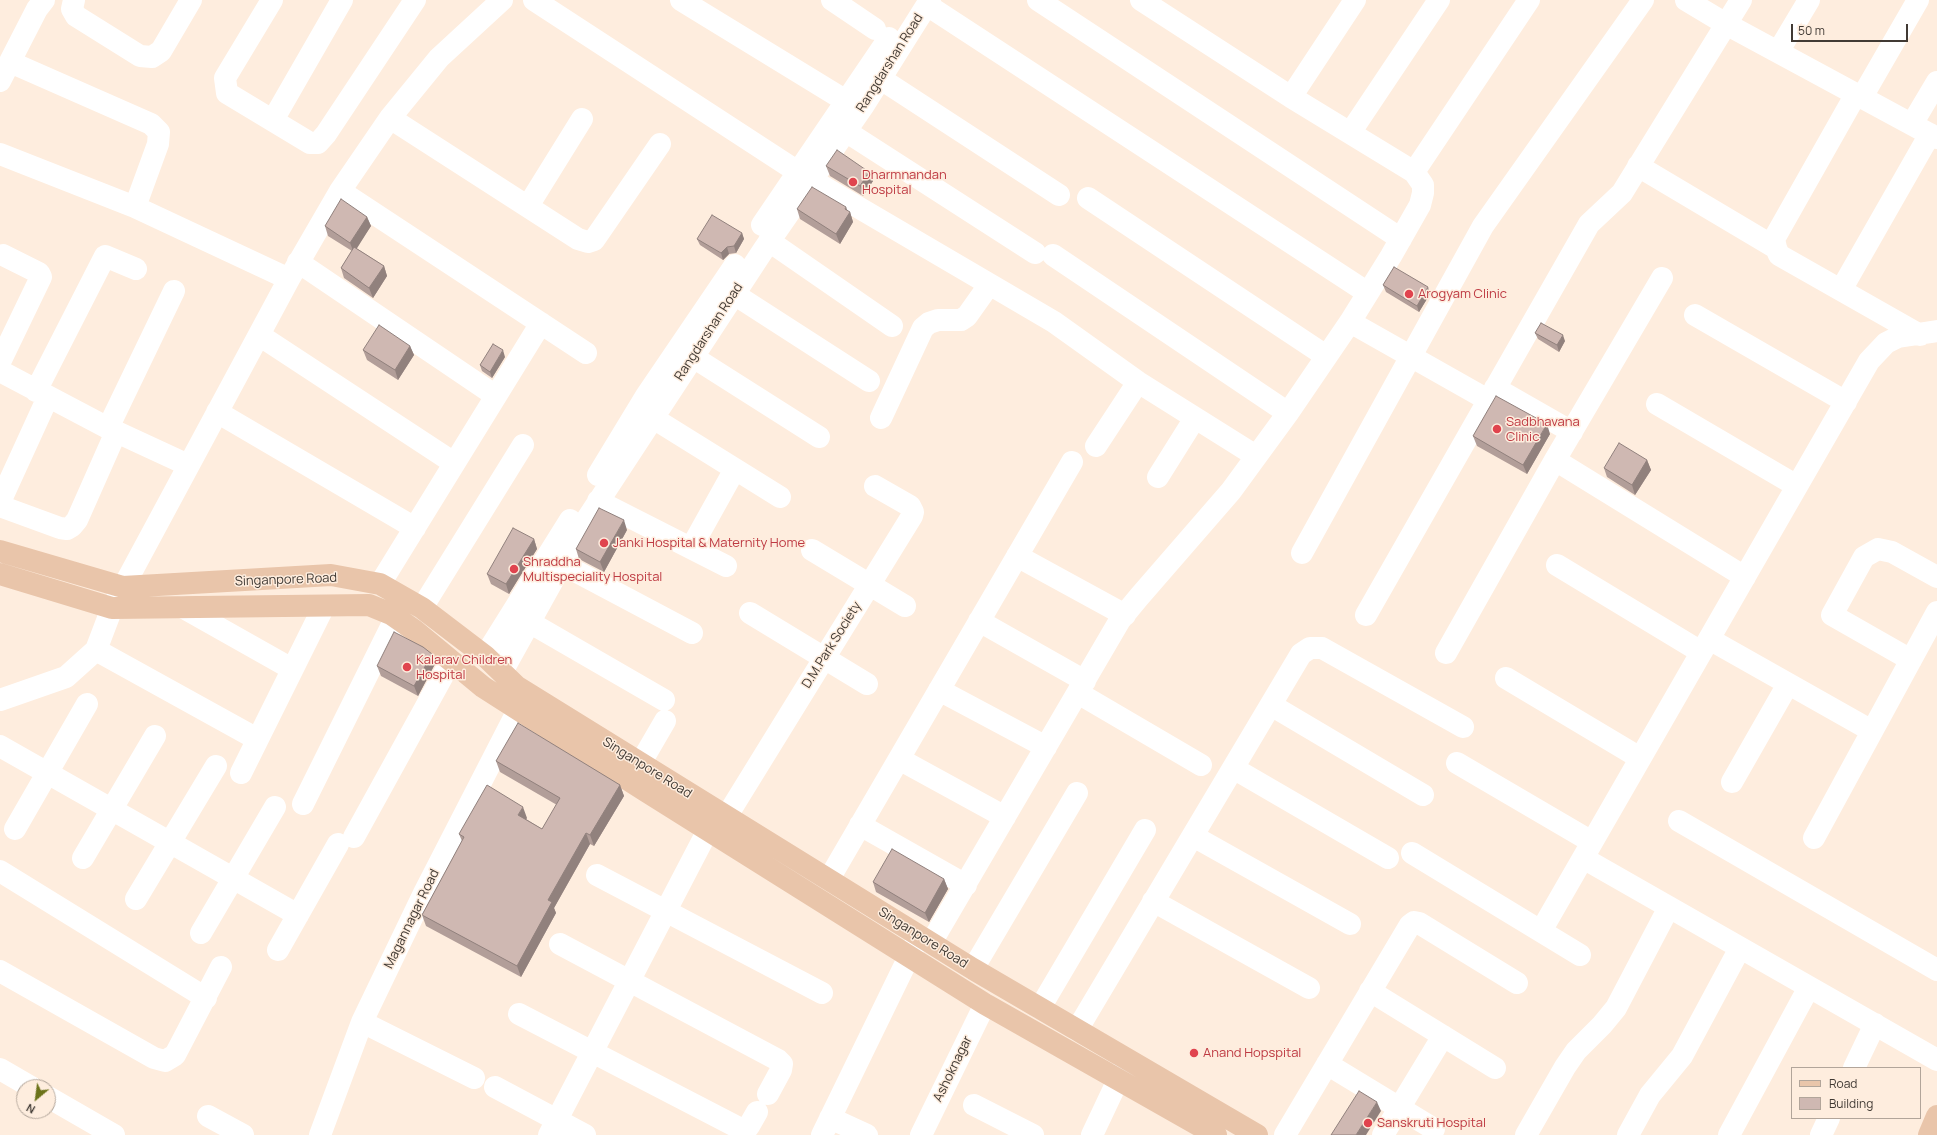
<!DOCTYPE html>
<html>
<head>
<meta charset="utf-8">
<style>
	body { margin:0 }
	#map { position:relative; width:1937px; height:1135px; overflow:hidden; background:#feedde; font-family:Manrope,sans-serif }
	canvas { display:block }
	.legend { position:absolute; left:1791px; top:1067px; width:130px; height:52px; box-sizing:border-box; background:#feedde; border:1px solid #b2a59a; margin:0; padding:5px 7px; list-style:none; font-size:12px; color:#413a34 }
	.legend li { display:flex; align-items:center; gap:8px; height:20px }
	.legend b { width:20px; border:1px solid #b2a59a }
	.north { position:absolute; left:16px; top:1079px; width:40px; height:40px; box-sizing:border-box; background:#feedde; border:1px solid #b2a59a; border-radius:50%; rotate:209deg; font-size:11px; font-weight:700; line-height:16px; text-align:center; color:#413a34 }
	.north::after { content:''; display:block; margin:auto; width:14px; height:18px; background:#6c731a; clip-path:polygon(50% 0,100% 100%,50% 72%,0 100%) }
	.scale { position:absolute; left:1791px; top:24px; width:117px; height:18px; box-sizing:border-box; border:2px solid #413a34; border-top:0; padding-left:5px; font-size:12px; line-height:14px; white-space:nowrap; color:#413a34; -webkit-text-stroke:3px #feedde; paint-order:stroke }
</style>
</head>
<body>
<div id="map">
<canvas width="1937" height="1135"></canvas>
<ul class="legend">
<li><b style="height:5px;background:#e9c5aa"></b>Road</li>
<li><b style="height:11px;background:#cfb8b2"></b>Building</li>
</ul>
<div class="north">N</div>
<div class="scale">50 m</div>
</div>
<script>
const ctx = document.querySelector('canvas').getContext('2d');
ctx.lineJoin = 'round';
const shape = rows => new Path2D(rows.map(r => 'M' + r).join(''));
function stroke(path, color, width, dash) { ctx.strokeStyle = color; ctx.lineWidth = width; ctx.lineCap = dash ? 'butt' : 'round'; ctx.setLineDash(dash || []); ctx.stroke(path); }
function paint(path, color) { ctx.fillStyle = color; ctx.fill(path, 'evenodd'); }
function drawText(font, color, halo, rows, align = 'center') {
  ctx.font = font + ' Manrope,sans-serif'; ctx.lineWidth = 3; ctx.setLineDash([]); ctx.textBaseline = 'middle'; ctx.strokeStyle = halo; ctx.fillStyle = color; for (const [text, x, y, turn = 0] of rows) {
    ctx.save(); ctx.translate(x, y); ctx.rotate((+turn || 0) * Math.PI / 180); ctx.textAlign = isNaN(turn) ? turn : align; if (halo) ctx.strokeText(text, 0, 0); ctx.fillText(text, 0, 0); ctx.restore();
  }
}
stroke(shape([
	[74,0,72,9,76,16,140,56,152,57,161,51,191,0],
	[272,0,225,78,227,93,310,143,318,143,326,134,415,0],
	[534,0,798,172,1054,322,1138,382,1256,456],
	[681,0,846,101],
	[832,0,875,29],
	[1038,0,1401,239],
	[1686,0,1726,24,1937,138],
	[927,5,1368,293],
	[1778,52,1809,0],
	[10,62,151,124,159,132,158,144,135,207],
	[881,79,1059,195],
	[0,81,37,9,44,0],
	[1856,94,1774,239,1776,248,1779,255,1920,335],
	[1291,97,1355,0],
	[1862,97,1918,0],
	[390,118,578,239,588,242,594,240,660,144],
	[273,120,342,0],
	[1912,124,1937,82],
	[847,132,1035,253],
	[1350,133,1439,0],
	[0,154,135,207,289,279,112,608,96,650,66,677,0,700],
	[1638,166,1776,248],
	[1414,172,1529,0],
	[340,191,586,353],
	[1088,198,1326,356],
	[528,206,582,119],
	[762,225,889,38],
	[769,241,892,326],
	[1053,255,1288,413],
	[298,262,496,396],
	[289,279,340,191,390,118,439,58,502,0],
	[1841,290,1930,134],
	[734,294,869,381],
	[1695,315,1846,402],
	[1350,322,1488,400],
	[259,335,454,463],
	[693,357,819,437],
	[0,362,41,277,39,273,3,255],
	[0,371,108,428,188,465],
	[1495,388,1572,432],
	[36,391,105,256,136,269],
	[1657,404,1797,486],
	[217,412,415,528],
	[653,418,780,497],
	[881,418,923,328,929,323,938,320,961,320,967,316,989,285],
	[108,428,174,291],
	[1096,446,1138,382],
	[1555,460,1745,577],
	[598,475,646,396,735,265],
	[1158,477,1195,418],
	[598,501,726,566],
	[0,502,48,397],
	[0,506,60,528,67,529,72,526,77,520,116,432],
	[691,548,735,469],
	[812,550,905,606],
	[1302,553,1483,226,1643,0],
	[1017,556,1125,615],
	[562,564,692,633],
	[1557,565,1701,652],
	[380,584,541,323],
	[182,607,292,669],
	[422,608,523,445],
	[750,613,867,684],
	[1366,615,1589,224,1622,193,1741,0],
	[979,621,1085,681],
	[529,622,664,700],
	[1709,639,1872,731],
	[96,650,257,739],
	[1446,653,1555,460,1662,278],
	[485,656,570,520],
	[1911,660,1832,615,1864,557,1878,549,1892,552,1937,577],
	[502,672,587,519,764,249,864,105,930,0],
	[1506,678,1640,758],
	[939,690,1046,747],
	[1078,693,1201,765],
	[1271,705,1423,795],
	[0,746,298,915],
	[899,759,1005,817],
	[1457,763,1592,842],
	[640,764,665,721],
	[1233,768,1388,858],
	[241,773,324,606],
	[1732,782,1788,684],
	[303,804,396,617],
	[1679,821,1937,970],
	[860,825,966,885],
	[15,829,87,704],
	[717,832,912,516,913,512,910,506,875,486],
	[1193,836,1350,924],
	[354,837,451,661],
	[1814,838,1937,612],
	[1412,853,1580,955],
	[83,858,155,736],
	[1583,858,1937,1060],
	[0,871,206,998],
	[597,875,822,993],
	[829,879,1072,462],
	[136,899,216,766],
	[1153,901,1309,988],
	[1541,931,1869,361,1886,343,1898,337,1937,331],
	[201,933,275,807],
	[931,943,1120,620,1139,597,1231,491,1288,413,1350,322,1391,256,1420,205,1423,193,1423,185,1414,172,1291,97,1141,0],
	[560,944,778,1060,782,1064,781,1070,768,1094],
	[278,950,338,844],
	[973,969,1077,793],
	[0,971,154,1058,165,1061,175,1055,221,967],
	[1370,991,1495,1068],
	[1040,1008,1145,830],
	[519,1014,741,1129,746,1130,749,1126,757,1112],
	[362,1022,474,1078],
	[1077,1030,1301,654,1310,648,1322,648,1463,727],
	[1327,1064,1434,1129],
	[1854,1068,1875,1024],
	[0,1069,31,1087],
	[495,1087,585,1135],
	[48,1097,114,1135],
	[974,1105,1033,1135],
	[208,1116,243,1135],
	[830,1118,867,1135],
	[320,1135,362,1022,424,893,518,710],
	[549,1135,708,830],
	[822,1135,919,936],
	[921,1135,985,1004],
	[1092,1135,1126,1063],
	[1285,1135,1410,925,1414,922,1419,923,1517,983],
	[1383,1135,1443,1036],
	[1526,1135,1565,1067,1576,1051,1602,1025,1616,1008,1669,907],
	[1628,1135,1650,1095,1682,1056,1740,948],
	[1729,1135,1809,987],
	[1821,1135,1829,1118]
]), '#fff', 22);
stroke(shape([
	[0,551,123,587,331,575,380,584,422,608,485,656,516,686,973,969,1257,1135],
	[0,574,112,608,369,605,391,614,414,630,483,687,644,790,985,1004,1216,1135],
	[1929,1135,1937,1116]
]), '#e9c5aa', 22);
paint(shape([
	[826,166,873,181,863,196,830,176],
	[797,209,847,211,850,212,853,222,840,244,800,219],
	[367,217,371,226,356,248,384,266,387,276,373,298,344,278,341,268,352,251,328,236,325,226],
	[742,233,744,239,736,253,729,254,723,260,700,245,697,239],
	[1383,285,1430,294,1419,312,1386,292],
	[1535,333,1565,341,1559,352,1538,339],
	[410,346,414,355,398,380,367,360,363,350],
	[505,357,492,378,482,371,480,365],
	[1550,434,1527,474,1477,446,1473,436],
	[1647,460,1651,470,1635,495,1607,477,1604,468],
	[627,530,604,572,579,559,576,549],
	[534,539,537,549,509,594,491,584,487,574],
	[432,654,435,664,418,696,381,676,377,666],
	[496,761,620,785,624,796,594,846,590,844,554,908,556,913,521,977,426,926,422,915,462,841,459,834,527,818,526,819,542,829,557,805,500,772],
	[944,879,948,889,929,922,876,892,873,882]
]), '#b29e99');
paint(shape([
	[869,172,873,181,863,196,860,186],
	[846,207,849,214,850,212,853,222,840,244,836,234,845,209],
	[367,217,371,226,354,253,350,243],
	[742,233,744,239,736,253,734,246],
	[727,247,729,254,723,260,721,253],
	[384,266,387,276,373,298,369,288],
	[1428,287,1430,294,1419,312,1417,306],
	[1563,335,1565,341,1559,352,1557,345],
	[410,346,414,355,398,380,395,370],
	[503,350,505,357,492,378,490,372],
	[1547,424,1550,434,1527,474,1523,465],
	[1647,460,1651,470,1635,495,1632,485],
	[624,520,627,530,604,572,600,562],
	[534,539,537,549,509,594,506,584],
	[432,654,435,664,418,696,414,686],
	[620,785,624,796,594,846,590,835],
	[523,807,527,818,522,826,518,815],
	[586,833,590,844,554,908,556,913,521,977,517,966,548,900],
	[944,879,948,889,929,922,925,913],
	[1377,1102,1381,1111,1366,1135,1356,1135]
]), '#91817d');
const building = shape([
	[837,150,869,172,860,186,826,166,837,150],
	[812,187,846,207,845,209,850,212,836,234,797,209,812,187],
	[341,199,367,217,350,243,325,226,341,199],
	[712,215,742,233,734,246,727,247,721,253,697,239,712,215],
	[354,247,384,266,369,288,341,268,354,247],
	[1394,267,1428,287,1417,306,1383,285,1394,267],
	[1541,323,1563,335,1557,345,1535,333,1541,323],
	[379,325,410,346,395,370,363,350,379,325],
	[493,344,503,350,490,372,480,365,493,344],
	[1496,396,1547,424,1523,465,1473,436,1496,396],
	[1619,443,1647,460,1632,485,1604,468,1619,443],
	[599,508,624,520,600,562,576,549,599,508],
	[513,528,534,539,506,584,487,574,513,528],
	[394,632,423,647,432,654,414,686,377,666,394,632],
	[518,723,620,785,590,835,586,833,548,900,552,902,517,966,422,915,464,837,459,834,487,785,523,807,518,815,542,829,560,798,496,761,518,723],
	[892,849,944,879,925,913,873,882,892,849],
	[1359,1091,1377,1102,1356,1135,1331,1135,1359,1091]
]);
paint(building, '#cfb8b2');
stroke(building, '#91817d', 1);
for (const [x, y, r, color] of [
	[853,182,5,"#e0444e"],
	[1409,294,5,"#e0444e"],
	[1497,429,5,"#e0444e"],
	[604,543,5,"#e0444e"],
	[514,569,5,"#e0444e"],
	[407,667,5,"#e0444e"],
	[1194,1053,5,"#e0444e"],
	[1368,1123,5,"#e0444e"]
]) { const dot = new Path2D(); dot.arc(x, y, r, 0, 2 * Math.PI); ctx.fillStyle = color; ctx.fill(dot); stroke(dot, '#feedde', 1.5); }
drawText('13px', '#413a34', '#feedde', [
	["Rangdarshan Road",890,63,-58],
	["Rangdarshan Road",709,332,-57],
	["Singanpore Road",286,580,-2],
	["D.M.Park Society",832,645,-58],
	["Singanpore Road",647,768,32],
	["Magannagar Road",412,919,-64],
	["Singanpore Road",923,938,32],
	["Ashoknagar",953,1069,-64]
]);
drawText('13px', '#be3a42', '#feedde', [
	["Dharmnandan",862,175],
	["Hospital",862,190],
	["Arogyam Clinic",1418,294],
	["Sadbhavana",1506,422],
	["Clinic",1506,437],
	["Janki Hospital & Maternity Home",613,543],
	["Shraddha",523,562],
	["Multispeciality Hospital",523,577],
	["Kalarav Children",416,660],
	["Hospital",416,675],
	["Anand Hopspital",1203,1053],
	["Sanskruti Hospital",1377,1123]
], 'left');
</script>
</body>
</html>
